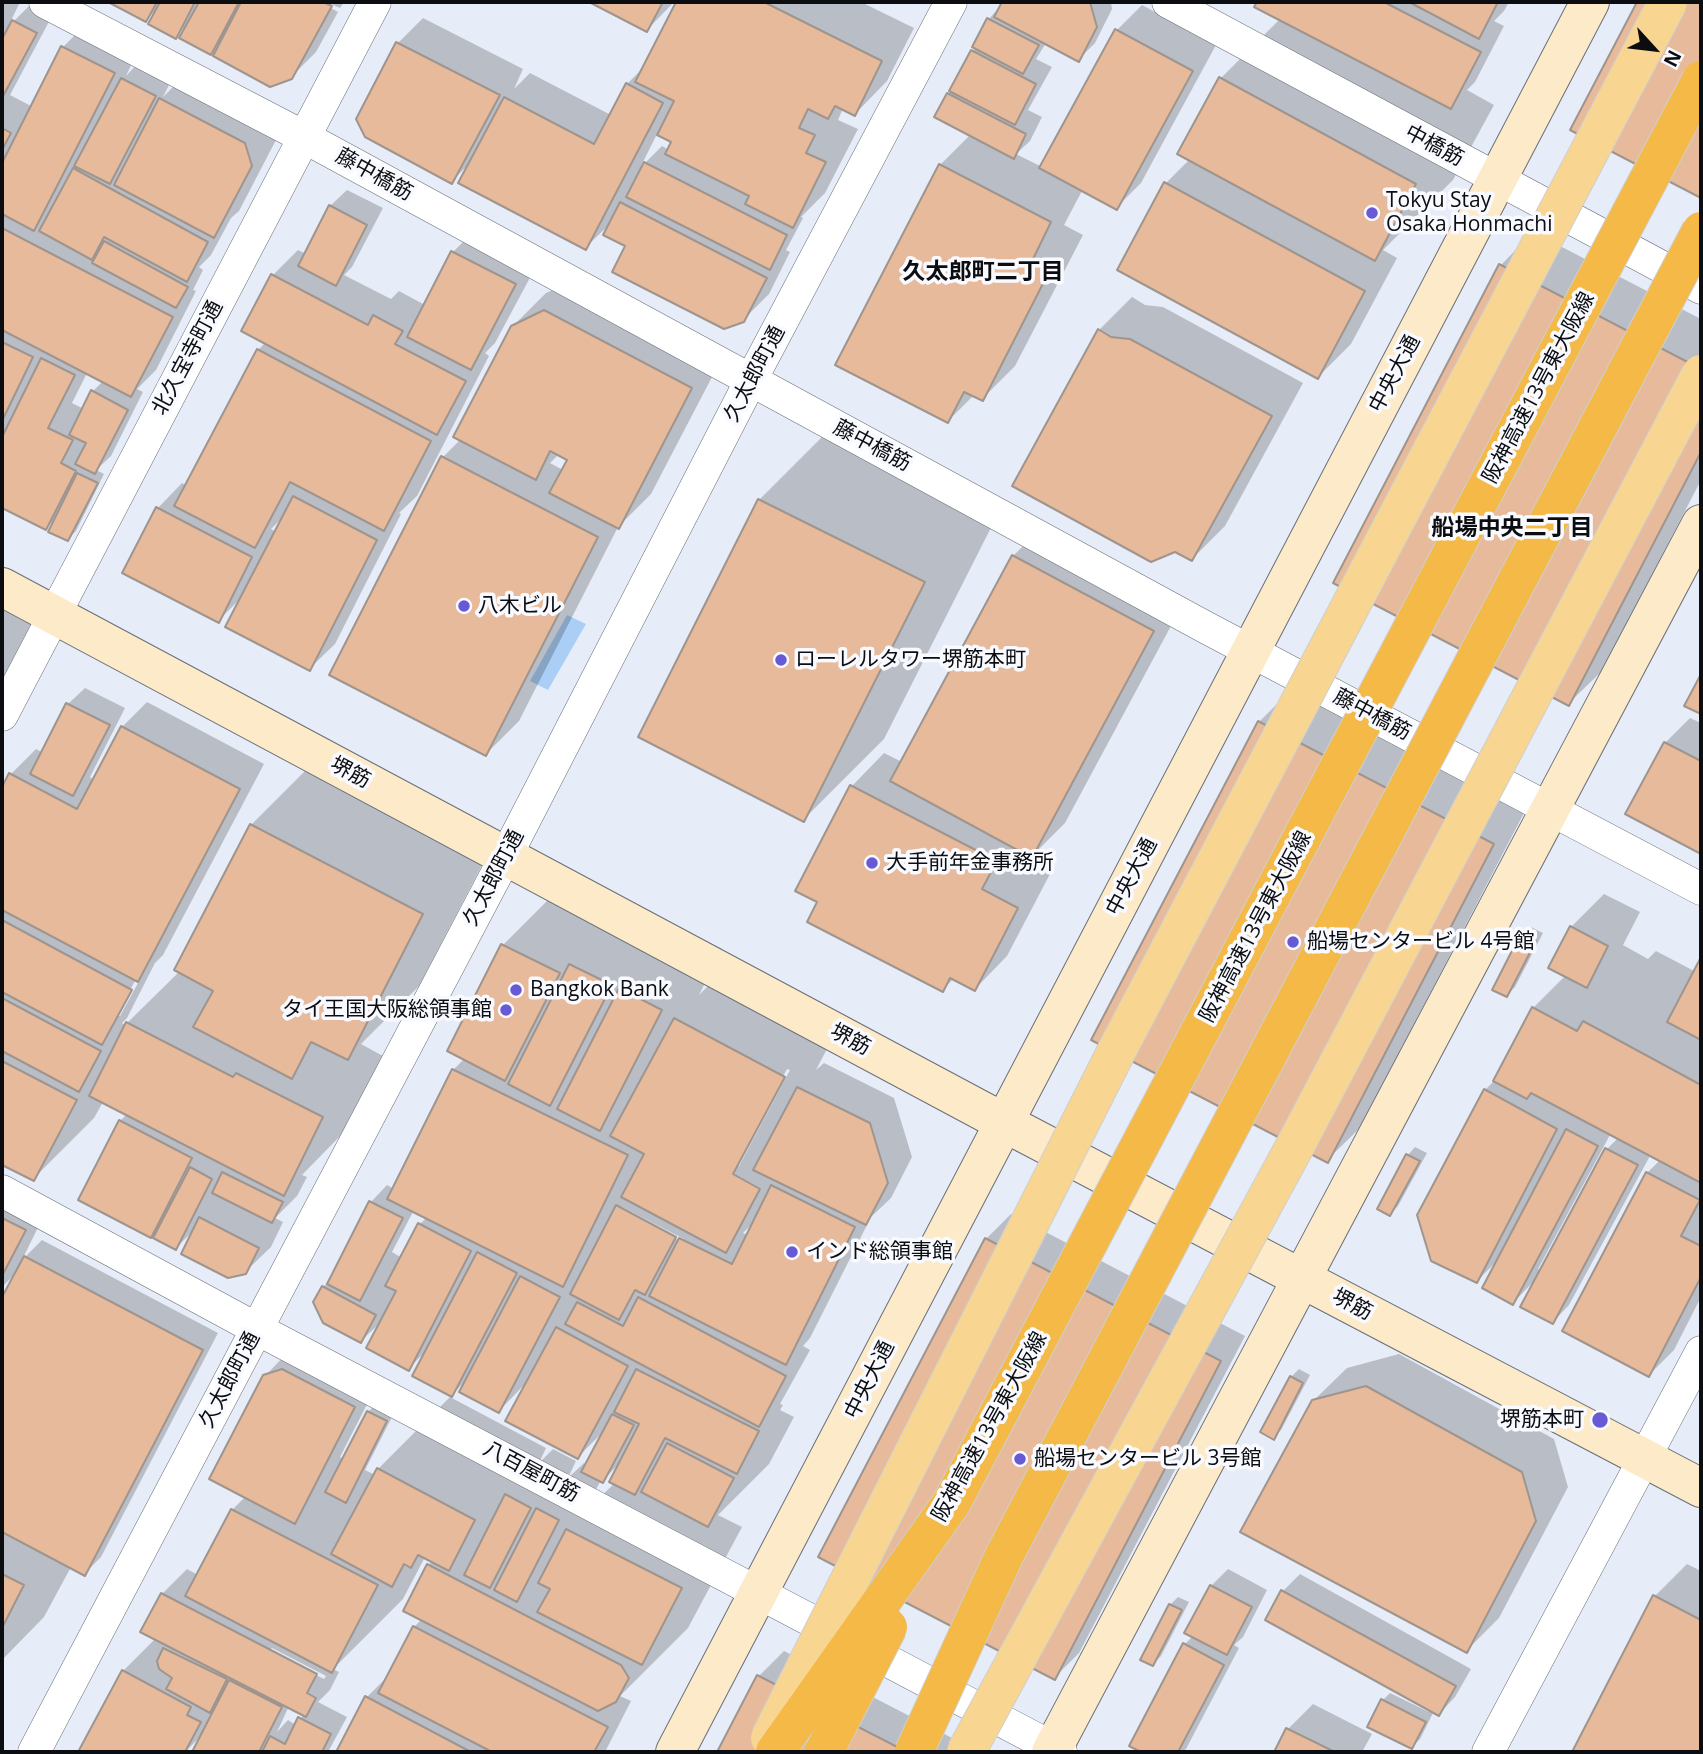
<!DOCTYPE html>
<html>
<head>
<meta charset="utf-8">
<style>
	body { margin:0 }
	#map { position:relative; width:1703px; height:1754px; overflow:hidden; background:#e7edf8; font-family:"Open Sans",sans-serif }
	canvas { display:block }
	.frame { position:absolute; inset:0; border:4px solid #0b0d10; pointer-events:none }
	.north { position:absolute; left:1619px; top:14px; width:70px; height:70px; -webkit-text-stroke:5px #f8faff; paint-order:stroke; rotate:117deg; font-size:19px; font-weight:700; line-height:28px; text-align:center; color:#0b0d10 }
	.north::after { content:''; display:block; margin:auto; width:24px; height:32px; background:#0b0d10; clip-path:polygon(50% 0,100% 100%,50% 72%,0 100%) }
</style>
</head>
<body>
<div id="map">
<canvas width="1703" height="1754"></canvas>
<div class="frame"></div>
<div class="north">N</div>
</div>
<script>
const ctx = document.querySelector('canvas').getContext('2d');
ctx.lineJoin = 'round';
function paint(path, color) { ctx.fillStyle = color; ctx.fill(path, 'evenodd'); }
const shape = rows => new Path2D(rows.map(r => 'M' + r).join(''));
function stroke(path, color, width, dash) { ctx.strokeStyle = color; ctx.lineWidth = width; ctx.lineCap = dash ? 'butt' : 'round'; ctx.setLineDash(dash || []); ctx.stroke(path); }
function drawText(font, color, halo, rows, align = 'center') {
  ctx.font = font + ' "Open Sans","Noto Sans JP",sans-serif'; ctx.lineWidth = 7; ctx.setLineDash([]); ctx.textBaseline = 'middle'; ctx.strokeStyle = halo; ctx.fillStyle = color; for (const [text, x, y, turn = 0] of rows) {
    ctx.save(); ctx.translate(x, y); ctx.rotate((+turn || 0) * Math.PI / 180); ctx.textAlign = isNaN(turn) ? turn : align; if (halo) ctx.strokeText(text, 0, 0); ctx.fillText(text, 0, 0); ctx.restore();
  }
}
paint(shape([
	[567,615,586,624,548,690,530,681]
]), '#aacef5');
paint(shape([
	[2,2,20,2,8,27,30,5,52,16,10,95,33,107,63,47,88,22,139,48,126,76,139,62,172,79,163,97,186,74,276,140,239,211,231,218,211,255,199,267,203,270,193,290,196,291,156,370,137,389,143,392,111,456,96,470,104,474,76,531,68,539,55,519,46,528,2,506],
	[87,373,103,381,93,391,84,409,72,403],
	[111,2,320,2,338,12,316,52,291,77,222,42,210,53,187,25,176,36,157,9,146,20],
	[327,2,344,2,340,8],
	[592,2,674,2,647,30],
	[678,2,861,2,914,28,887,81,855,114,843,108,838,120,858,129,825,193,801,217,803,218,786,250,790,252,769,294,743,320,628,245,610,224,585,248,469,164,452,181,398,43,423,18,523,69,514,89,530,73,611,115,627,84,645,66],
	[657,134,673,142,669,150,662,146,640,168],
	[1004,2,1111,2,1112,9,1095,43,1078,60,1046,43,1036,59,1052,67,1028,110,1042,117,1030,141,1016,154,1042,167,1117,30,1142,5,1216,45,1141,183,1116,208,1083,189,1064,225,1083,235,1015,366,982,399,974,395,948,421,837,364,940,165,970,135,948,94,976,47,989,19],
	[1259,2,1509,2,1504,11,1494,21,1504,26,1475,82,1467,90,1494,105,1453,180,1383,250,1397,258,1351,344,1318,377,1166,183,1190,159,1220,79,1280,19,1256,6],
	[1639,2,1701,2,1701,196,1573,130],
	[347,190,383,208,352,267,344,275,391,299,399,291,425,305,453,252,478,227,540,259,495,343,485,353,489,356,417,496,399,513,401,514,335,644,309,669,242,597,218,621,157,509,182,483,187,486,258,350,266,342,273,275,298,250,306,254,330,206],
	[283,517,276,532,271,529],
	[1533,232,1701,319,1701,480,1602,671,1569,703,1501,265],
	[578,278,724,354,651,494,618,527,519,721,486,754,443,457,461,439,512,327,546,293],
	[559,454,569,460,563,470,550,463],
	[1132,297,1145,305,1163,307,1303,383,1225,526,1192,559,1099,330],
	[840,419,1004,502,884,739,804,819,640,737,759,500],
	[1046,523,1186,598,1065,823,1032,856,1018,848,1014,856,1050,874,1007,956,975,989,954,978,943,990,820,902,852,786,884,753,902,762,1013,556],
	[2,569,51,596,2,702],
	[85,688,125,708,90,777,94,780,122,727,147,702,264,764,163,955,155,963,127,1018,122,1023,125,1025,180,971,251,825,323,753,494,842,419,986,361,1044,383,1056,344,1132,302,1175,307,1177,297,1196,275,1218,283,1222,271,1247,245,1272,194,1230,176,1248,161,1226,151,1236,120,1121,127,1114,103,1102,94,1118,33,1179,2,1163,2,790,11,774,36,749,43,753,68,704],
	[135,981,138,983,120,1016,116,1016],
	[1292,689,1525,811,1360,1128,1327,1160,1259,722],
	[1690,718,1701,723,1701,852,1628,813,1665,743],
	[564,884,659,949,681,928,722,949,699,995,736,958,844,1016,816,1070,824,1063,894,1098,912,1157,891,1198,871,1217,810,1338,803,1346,810,1350,780,1404,783,1405,780,1410,794,1417,769,1464,718,1515,742,1527,688,1628,620,1696,631,1701,605,1752,338,1752,367,1697,390,1674,414,1627,422,1619,428,1565,433,1561,425,1557,403,1599,333,1669,339,1672,330,1690,318,1702,347,1717,328,1752,194,1752,202,1735,185,1752,80,1752,123,1671,156,1638,162,1594,187,1569,198,1575,232,1510,246,1496,265,1376,290,1350,379,1381,340,1457,344,1459,368,1412,376,1404,394,1413,365,1470,375,1475,378,1469,450,1397,546,1448,539,1463,553,1449,576,1461,568,1478,584,1463,587,1465,604,1431,578,1457,526,1383,499,1411,467,1379,452,1395,426,1351,408,1369,382,1321,361,1341,323,1287,332,1278,371,1202,387,1185,394,1189,453,1070,465,1058,449,1050,503,945],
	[787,1069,790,1070,739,1166,735,1166],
	[622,1207,684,1239,682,1242,620,1209],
	[414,1210,427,1217,420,1224,402,1258,392,1252],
	[754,1222,748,1235,743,1233],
	[619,1464,615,1483,584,1512,601,1480,602,1481],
	[272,1648,326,1676,324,1679,269,1651],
	[289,1706,304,1714,296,1725,288,1720,277,1732],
	[1604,894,1640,912,1623,945,1648,959,1656,951,1696,972,1701,961,1701,1297,1674,1350,1649,1375,1647,1173,1661,1159,1651,1154,1569,1305,1553,1322,1535,1280,1513,1303,1498,1260,1477,1281,1419,1215,1485,1090,1496,1079,1533,1008,1566,975,1571,927],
	[1611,1133,1619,1137,1607,1149,1541,1271,1538,1269],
	[1531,927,1543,933,1515,987,1507,995,1523,934],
	[1415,1147,1427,1153,1398,1206,1390,1214,1380,1208,1408,1155],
	[2,1202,49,1205,22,1260,42,1240,218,1333,101,1557,84,1574,71,1567,44,1617,2,1660,2,1298,15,1274,2,1287],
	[1011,1214,1245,1336,1079,1653,1054,1678,986,1239],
	[1399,1354,1554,1439,1568,1487,1499,1618,1466,1651,1313,1401,1347,1368],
	[1299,1369,1310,1375,1281,1430,1273,1438,1291,1377],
	[1687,1564,1701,1571,1701,1752,1574,1752,1654,1597],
	[1228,1569,1267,1590,1243,1637,1234,1645,1239,1648,1186,1749,1182,1752,1145,1752,1131,1745,1185,1644,1193,1636,1211,1586],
	[1300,1574,1471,1669,1455,1697,1439,1714,1434,1711,1420,1739,1412,1747,1382,1701,1390,1693,1429,1712,1430,1709,1267,1619,1283,1591],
	[1178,1597,1189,1602,1161,1656,1153,1664,1170,1605],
	[784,1651,979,1752,719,1752,759,1676],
	[1313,1704,1372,1734,1362,1752,1276,1752,1288,1729]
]), '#0003');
const building = shape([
	[108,2,157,2,146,22,108,2],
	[160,2,195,2,176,39,148,24,160,2],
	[199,2,239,2,211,55,179,38,199,2],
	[241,2,323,2,332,6,292,79,270,87,213,56,241,2],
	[589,2,663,2,647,32,589,2],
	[676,2,764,2,882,61,855,116,835,106,828,119,808,109,799,128,815,135,806,153,826,162,793,228,745,204,749,196,665,154,671,142,657,135,674,101,635,82,676,2],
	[1002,2,1090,2,1097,27,1079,62,994,17,1002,2],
	[1257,2,1384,2,1481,52,1451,109,1254,7,1257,2],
	[1409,2,1498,2,1479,39,1409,2],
	[1637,2,1701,2,1701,198,1570,130,1637,2],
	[987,18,1039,45,1023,74,972,47,987,18],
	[12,20,37,33,2,98,2,39,12,20],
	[1115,29,1193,71,1117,210,1039,168,1115,29],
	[396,42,500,95,452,184,365,137,356,119,396,42],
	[61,46,115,73,34,231,2,214,2,163,61,46],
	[971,50,1036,84,1015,125,949,91,971,50],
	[1219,77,1416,184,1375,261,1177,154,1219,77],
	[121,78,156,96,110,184,74,166,121,78],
	[626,83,663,103,586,250,458,183,504,97,594,144,626,83],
	[947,93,1026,134,1014,159,934,117,947,93],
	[159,98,245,143,252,166,214,238,114,185,159,98],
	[2,128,11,133,2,150,2,128],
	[644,162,787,235,770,270,626,197,644,162],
	[939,164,1051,222,1033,259,1051,268,983,401,964,392,948,423,835,365,939,164],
	[73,168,208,242,187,282,104,237,92,260,39,231,73,168],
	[1164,182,1365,291,1318,379,1117,270,1164,182],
	[620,202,767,278,744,322,724,329,612,272,625,246,603,235,620,202],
	[329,205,367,225,336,286,298,266,329,205],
	[2,228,173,317,131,397,2,330,2,228],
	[104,241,188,287,176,308,92,263,104,241],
	[451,251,516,284,471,370,407,337,451,251],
	[1499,264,1701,369,1701,452,1569,706,1333,583,1499,264],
	[271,274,368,325,373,315,403,331,395,344,466,381,437,435,241,331,271,274],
	[544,310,692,388,619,529,549,493,567,460,550,451,536,480,453,437,511,326,544,310],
	[1098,329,1111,337,1130,339,1272,416,1192,561,1175,552,1151,562,1012,486,1098,329],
	[2,342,33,357,2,421,2,342],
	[257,349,431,441,384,531,290,482,255,548,174,506,257,349],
	[41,358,75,375,48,428,73,440,61,463,76,471,46,530,2,508,2,437,41,358],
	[91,390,128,410,95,474,75,464,86,443,69,435,91,390],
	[441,456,598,537,486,756,329,675,441,456],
	[77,473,98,483,68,541,48,532,77,473],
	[293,496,377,540,310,671,225,627,293,496],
	[758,499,925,582,804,822,638,737,758,499],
	[156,507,252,557,219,623,122,573,156,507],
	[1012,555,1154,631,1032,858,890,781,1012,555],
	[1701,674,1701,714,1684,706,1701,674],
	[66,703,110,725,73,796,30,774,66,703],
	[1258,721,1494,844,1328,1163,1091,1040,1258,721],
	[121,726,240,789,138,982,2,910,2,787,9,773,77,809,121,726],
	[1664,742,1701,761,1701,854,1625,814,1664,742],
	[850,785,997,861,982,889,1018,908,975,991,950,978,943,992,807,922,817,902,795,891,850,785],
	[250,824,423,914,348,1060,311,1042,292,1079,193,1027,213,991,174,970,250,824],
	[2,920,132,990,102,1045,2,992,2,920],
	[1570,926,1608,946,1587,988,1548,968,1570,926],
	[1521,933,1536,941,1507,997,1492,990,1521,933],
	[501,944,560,973,505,1081,447,1051,501,944],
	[1701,957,1701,1040,1667,1022,1701,957],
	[569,964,612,985,550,1106,508,1084,569,964],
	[619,988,662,1010,600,1131,557,1109,619,988],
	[2,998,101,1051,79,1092,2,1051,2,998],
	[1532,1007,1577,1031,1583,1021,1701,1085,1701,1183,1531,1093,1527,1099,1493,1081,1532,1007],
	[674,1018,785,1077,733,1174,760,1189,726,1253,621,1197,644,1154,610,1136,674,1018],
	[126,1022,233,1077,236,1073,323,1117,284,1196,89,1096,126,1022],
	[2,1061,77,1100,34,1181,2,1165,2,1061],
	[452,1069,628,1155,563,1287,387,1199,452,1069],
	[797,1087,870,1123,888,1183,866,1225,753,1170,797,1087],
	[1484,1089,1557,1129,1477,1283,1431,1261,1417,1215,1484,1089],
	[119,1120,192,1158,151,1238,78,1200,119,1120],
	[1566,1129,1598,1146,1513,1305,1482,1288,1566,1129],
	[1605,1148,1638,1165,1553,1324,1520,1307,1605,1148],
	[1406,1154,1420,1161,1390,1216,1377,1209,1406,1154],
	[190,1167,212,1179,176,1250,153,1238,190,1167],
	[222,1172,283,1202,272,1223,212,1193,222,1172],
	[1646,1172,1700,1200,1681,1236,1701,1246,1701,1277,1649,1377,1562,1331,1646,1172],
	[771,1185,855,1227,786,1365,649,1296,679,1238,732,1264,771,1185],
	[369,1201,403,1218,360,1301,327,1284,369,1201],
	[616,1205,676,1237,645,1295,635,1290,619,1320,570,1294,616,1205],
	[199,1217,259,1248,246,1274,228,1278,181,1254,199,1217],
	[2,1218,26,1230,2,1276,2,1218],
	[418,1223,471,1251,409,1371,366,1348,396,1291,385,1286,418,1223],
	[985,1238,1221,1361,1055,1680,818,1557,985,1238],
	[477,1252,517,1273,452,1397,412,1376,477,1252],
	[24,1256,203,1350,85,1576,2,1532,2,1297,24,1256],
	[520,1276,560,1297,499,1413,459,1392,520,1276],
	[322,1286,376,1315,361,1343,323,1323,313,1302,322,1286],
	[638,1297,786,1376,759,1427,565,1324,577,1302,623,1326,638,1297],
	[556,1327,628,1366,578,1459,505,1421,556,1327],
	[282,1369,355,1407,295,1524,209,1479,263,1375,282,1369],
	[636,1369,759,1431,737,1474,665,1438,635,1495,609,1482,639,1424,614,1412,636,1369],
	[1290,1376,1303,1383,1274,1440,1260,1432,1290,1376],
	[1366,1386,1522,1472,1536,1521,1467,1653,1240,1532,1312,1400,1366,1386],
	[367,1411,387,1421,346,1503,325,1492,367,1411],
	[612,1414,634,1425,603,1483,581,1472,612,1414],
	[667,1443,734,1478,708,1527,641,1492,667,1443],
	[377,1468,475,1520,449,1571,418,1555,411,1568,404,1564,392,1587,331,1554,377,1468],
	[505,1494,531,1508,490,1588,464,1575,505,1494],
	[536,1508,559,1520,517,1602,494,1590,536,1508],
	[231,1509,378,1585,332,1673,185,1596,231,1509],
	[566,1529,682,1588,642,1665,537,1612,550,1589,538,1583,566,1529],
	[427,1564,621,1665,629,1678,616,1702,598,1711,403,1611,427,1564],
	[2,1574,24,1585,2,1628,2,1574],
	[1210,1585,1252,1607,1227,1655,1184,1633,1210,1585],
	[1281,1590,1456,1686,1439,1716,1265,1620,1281,1590],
	[161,1593,317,1674,307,1693,316,1698,306,1717,140,1632,161,1593],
	[1653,1595,1701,1620,1701,1752,1572,1752,1653,1595],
	[1169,1604,1182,1610,1153,1666,1140,1660,1169,1604],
	[413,1626,608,1727,594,1752,492,1752,378,1693,413,1626],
	[1183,1643,1224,1665,1178,1752,1141,1752,1129,1746,1183,1643],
	[163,1648,227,1679,210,1713,166,1689,172,1678,159,1669,157,1661,163,1648],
	[122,1670,191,1707,187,1715,201,1722,185,1752,78,1752,122,1670],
	[757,1675,907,1752,717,1752,757,1675],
	[229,1680,282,1707,259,1752,192,1752,229,1680],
	[365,1696,471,1752,336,1752,365,1696],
	[1381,1699,1426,1722,1412,1749,1367,1727,1381,1699],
	[298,1717,331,1734,322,1752,262,1752,270,1736,285,1744,298,1717],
	[1286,1728,1335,1752,1274,1752,1286,1728]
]);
paint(building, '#e6ba9a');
stroke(building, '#9f958e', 2);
const street = shape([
	[45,2,304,137,1205,627,1701,889],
	[1168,2,1701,288],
	[2,715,375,2],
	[2,1191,257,1329,1061,1752],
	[34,1752,506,856,751,380,951,2],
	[1488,1752,1701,1352]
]);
const secondary = shape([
	[2,587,1003,1122,1701,1488],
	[675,1752,1590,2],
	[1051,1752,1701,524]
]);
stroke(street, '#696e77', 33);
stroke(secondary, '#696e77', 40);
stroke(street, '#fff', 32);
stroke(secondary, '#fceac8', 38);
const primaryBridge = shape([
	[770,1738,1117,1050,1668,2],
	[966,1752,1295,1146,1701,374]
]);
const highwayBridge = shape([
	[775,1752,952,1502,1701,80],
	[824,1752,888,1627],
	[914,1752,1004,1556,1701,231]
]);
stroke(primaryBridge, '#cecfcf', 40, []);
stroke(highwayBridge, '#cecfcf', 40, []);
stroke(primaryBridge, '#f8d591', 38);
stroke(highwayBridge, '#f4b947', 38);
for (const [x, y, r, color] of [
	[1372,213,7,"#685ad4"],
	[464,606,7,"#685ad4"],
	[781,660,7,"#685ad4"],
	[872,863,7,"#685ad4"],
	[1293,942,7,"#685ad4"],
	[516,990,7,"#685ad4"],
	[506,1010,7,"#685ad4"],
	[792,1252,7,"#685ad4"],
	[1600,1420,9,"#685ad4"],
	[1020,1459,7,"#685ad4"]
]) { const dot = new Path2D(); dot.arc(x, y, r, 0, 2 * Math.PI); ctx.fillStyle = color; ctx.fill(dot); stroke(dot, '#f8faff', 2.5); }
drawText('21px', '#0b0d10', '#f8faff', [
	["中橋筋",1434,146,28],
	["藤中橋筋",374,175,29],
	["北久宝寺町通",188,358,-62],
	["久太郎町通",755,374,-62],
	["中央大通",1395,374,-62],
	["阪神高速13号東大阪線",1539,388,-62],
	["藤中橋筋",872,446,28],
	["藤中橋筋",1372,715,28],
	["堺筋",350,773,28],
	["中央大通",1132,877,-62],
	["久太郎町通",494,878,-62],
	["阪神高速13号東大阪線",1256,927,-62],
	["堺筋",850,1040,28],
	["堺筋",1352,1305,28],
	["久太郎町通",230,1380,-62],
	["中央大通",870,1380,-63],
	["阪神高速13号東大阪線",990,1427,-61],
	["八百屋町筋",531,1472,28]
]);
drawText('21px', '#0b0d10', '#f8faff', [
	["Tokyu Stay",1386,201],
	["Osaka Honmachi",1386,225],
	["八木ビル",478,606],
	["ローレルタワー堺筋本町",795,660],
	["大手前年金事務所",886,863],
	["船場センタービル 4号館",1307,942],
	["Bangkok Bank",530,990],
	["タイ王国大阪総領事館",492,1010,"right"],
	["インド総領事館",806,1252],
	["堺筋本町",1584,1420,"right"],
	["船場センタービル 3号館",1034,1459]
], 'left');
drawText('bold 23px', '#0b0d10', '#f8faff', [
	["久太郎町二丁目",983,272],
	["船場中央二丁目",1512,528]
]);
</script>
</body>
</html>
